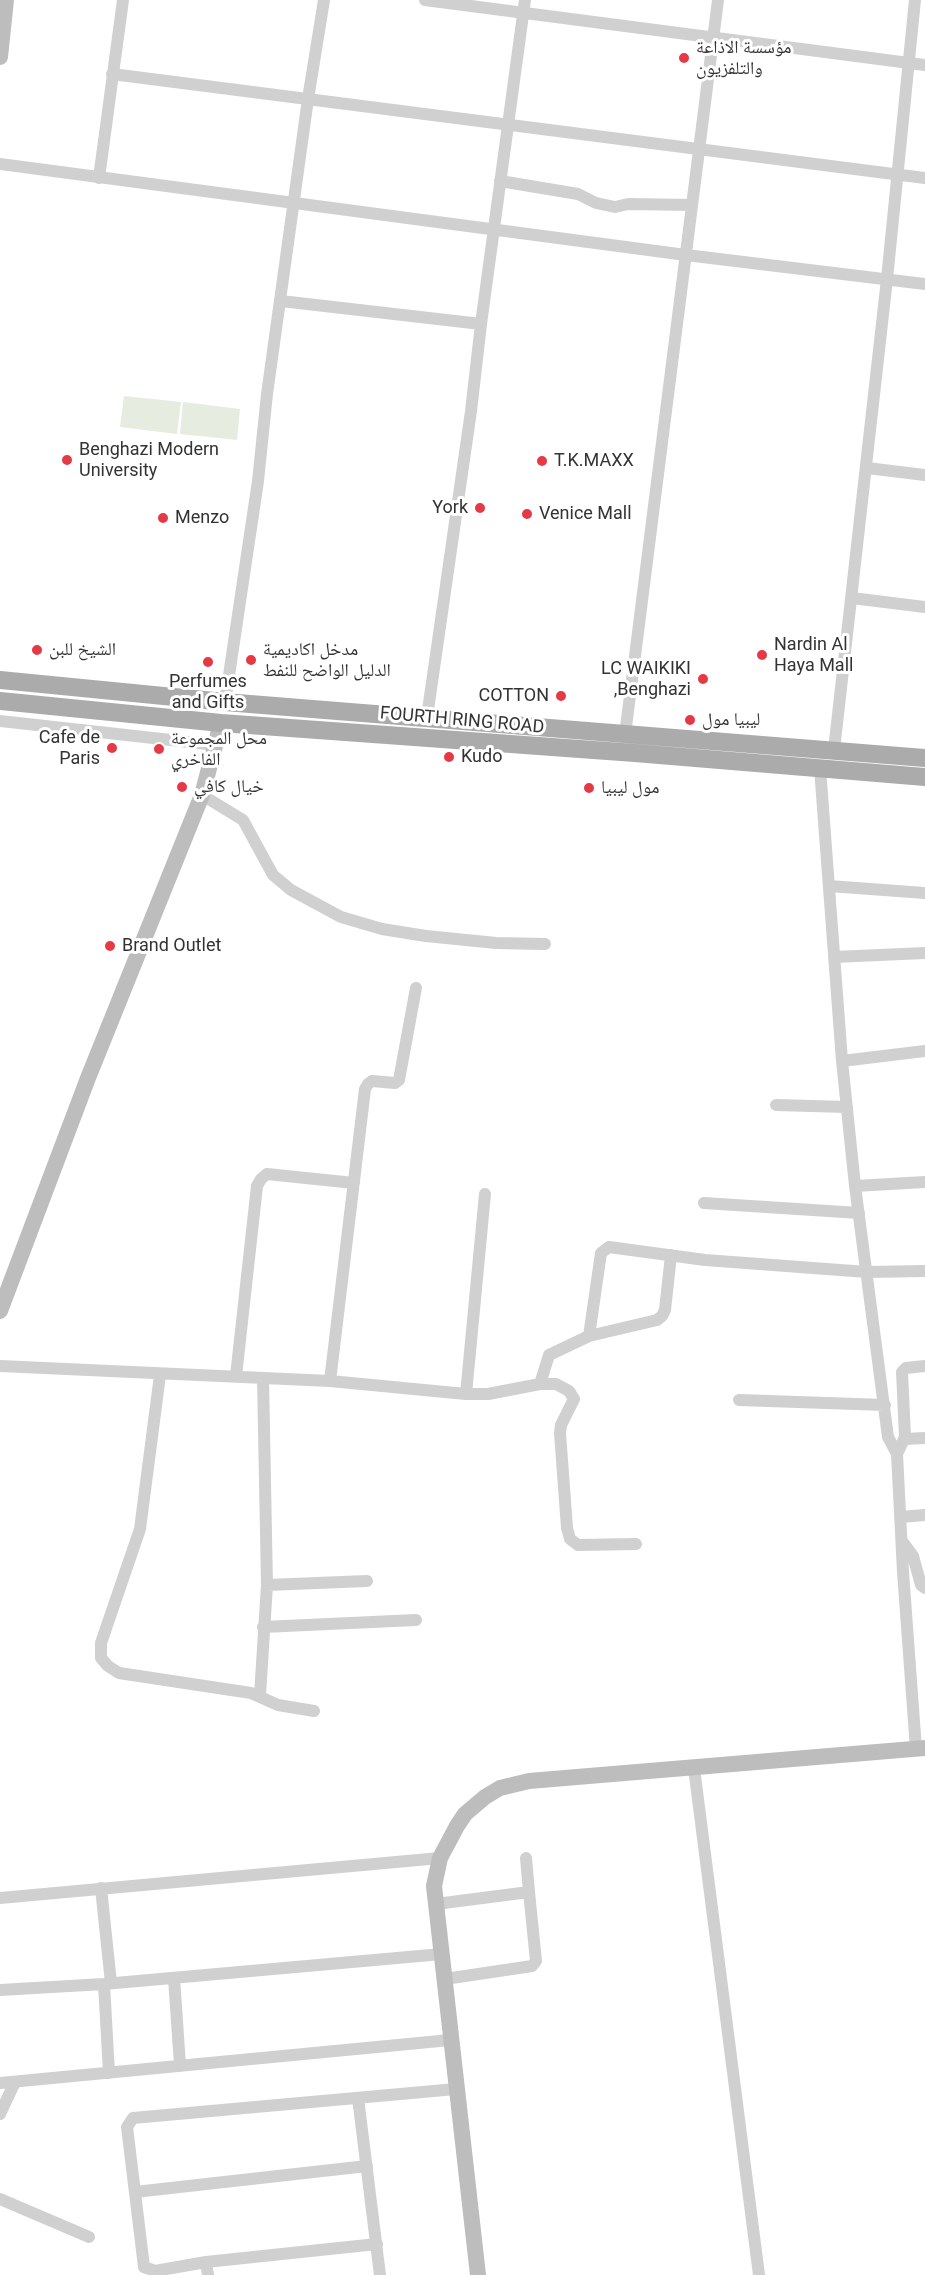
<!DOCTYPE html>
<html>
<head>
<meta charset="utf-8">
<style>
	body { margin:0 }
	canvas { display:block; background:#fff }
</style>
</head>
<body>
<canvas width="925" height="2275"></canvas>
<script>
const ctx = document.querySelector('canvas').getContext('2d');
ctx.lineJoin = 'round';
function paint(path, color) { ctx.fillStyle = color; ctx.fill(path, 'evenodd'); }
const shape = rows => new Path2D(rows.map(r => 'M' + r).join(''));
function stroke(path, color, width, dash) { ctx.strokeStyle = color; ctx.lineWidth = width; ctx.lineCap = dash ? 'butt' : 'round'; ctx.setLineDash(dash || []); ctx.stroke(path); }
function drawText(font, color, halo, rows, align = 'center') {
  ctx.font = font + ' Roboto,"Noto Naskh Arabic",sans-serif'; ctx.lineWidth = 6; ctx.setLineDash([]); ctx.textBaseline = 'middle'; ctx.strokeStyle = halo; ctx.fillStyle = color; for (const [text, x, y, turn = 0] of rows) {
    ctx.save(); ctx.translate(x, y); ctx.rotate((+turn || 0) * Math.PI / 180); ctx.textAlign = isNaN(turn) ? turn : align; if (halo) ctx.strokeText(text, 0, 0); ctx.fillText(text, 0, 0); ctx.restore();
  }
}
paint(shape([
	[124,396,181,402,177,434,120,427],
	[183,402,240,409,237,440,180,434]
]), '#e6ecdf');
stroke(shape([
	[425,0,925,65],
	[112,74,925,178],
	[0,164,686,255,925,284],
	[99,178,123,0],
	[500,181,578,194,596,203,615,207,628,204,692,205],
	[281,301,481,324,525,0],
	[867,468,925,475],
	[852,598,925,607],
	[225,702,258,481,267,394,308,99,324,0],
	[427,717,471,411,481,324],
	[0,721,216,745],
	[625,735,718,0],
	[834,750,887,279,915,0],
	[820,768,842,1061,855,1186,888,1437,897,1454,903,1572,916,1749],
	[202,795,243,820,273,875,291,890,341,917,382,929,426,936,496,943,545,944],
	[829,886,925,893],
	[834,957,925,953],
	[842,1061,925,1051],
	[776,1105,847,1107],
	[855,1186,925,1182],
	[704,1203,859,1213],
	[589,1336,657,1320,662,1316,665,1310,671,1255],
	[0,1366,330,1381,466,1394,488,1394,540,1384,556,1384,569,1391,574,1399,561,1425,560,1433,567,1528,570,1539,578,1545,636,1544],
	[160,1375,140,1529,101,1643,101,1658,108,1666,119,1673,251,1693,278,1705,314,1711],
	[236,1376,257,1186,261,1179,267,1174,354,1183],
	[330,1381,365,1089,368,1084,372,1081,395,1083,399,1080,416,988],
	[540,1384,549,1355,589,1336,601,1253,609,1247,705,1260,867,1272,925,1271],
	[466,1394,485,1194],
	[739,1400,885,1405],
	[905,1439,925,1438],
	[897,1454,905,1437,902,1372,906,1368,925,1366],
	[901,1517,925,1515],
	[902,1541,913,1556,921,1585,925,1588],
	[267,1585,367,1581],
	[263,1627,416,1620],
	[260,1695,267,1585,263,1378],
	[694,1768,759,2275],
	[526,1858,529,1892],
	[101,1888,111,1983],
	[0,1898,440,1858],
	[436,1904,529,1892,536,1961,532,1966,445,1979],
	[174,1978,180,2065],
	[104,1984,109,2073],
	[0,1990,104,1984,442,1954],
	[0,2083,450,2040],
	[358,2098,380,2275],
	[0,2114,15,2082],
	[135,2192,367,2166],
	[0,2199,89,2237],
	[206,2262,377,2244],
	[208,2275,206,2262,155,2271,144,2267,127,2127,133,2118,456,2089]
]), '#d0d0d0', 12);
stroke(shape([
	[0,57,6,0],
	[0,1311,88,1078,202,795,221,723],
	[478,2275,434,1886,440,1858,457,1826,465,1814,485,1797,500,1788,529,1781,925,1748]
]), '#bdbdbd', 16);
stroke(shape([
	[0,680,225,702,925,758],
	[0,701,221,723,635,753,925,777]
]), '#ababab', 18);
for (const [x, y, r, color] of [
	[684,58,6,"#e63946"],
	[67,460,6,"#e63946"],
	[542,461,6,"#e63946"],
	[480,508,6,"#e63946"],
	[527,514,6,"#e63946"],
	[163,518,6,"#e63946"],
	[37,650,6,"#e63946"],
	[762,655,6,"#e63946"],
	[251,660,6,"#e63946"],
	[208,662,6,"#e63946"],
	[703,679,6,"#e63946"],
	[561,696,6,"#e63946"],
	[690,720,6,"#e63946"],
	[112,748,6,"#e63946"],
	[159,749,6,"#e63946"],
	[449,757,6,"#e63946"],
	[182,787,6,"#e63946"],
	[589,788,6,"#e63946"],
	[110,946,6,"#e63946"]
]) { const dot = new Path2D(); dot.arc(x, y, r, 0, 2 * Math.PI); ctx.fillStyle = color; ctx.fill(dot); stroke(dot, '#fff', 2); }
drawText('18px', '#333', '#fff', [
	["مؤسسة الاذاعة",696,48],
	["والتلفزيون",696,69],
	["Benghazi Modern",79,450],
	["University",79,471],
	["T.K.MAXX",554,461],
	["York",468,508,"right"],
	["Venice Mall",539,514],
	["Menzo",175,518],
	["Nardin Al",774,645],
	["Haya Mall",774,666],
	["الشيخ للبن",49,650],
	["مدخل اكاديمية",263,650],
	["الدليل الواضح للنفط",263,671],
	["LC WAIKIKI",691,669,"right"],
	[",Benghazi",691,690,"right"],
	["Perfumes",208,682,"center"],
	["and Gifts",208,703,"center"],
	["COTTON",549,696,"right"],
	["ليبيا مول",702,720],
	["Cafe de",100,738,"right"],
	["Paris",100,759,"right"],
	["محل المجموعة",171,739],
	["الفاخري",171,760],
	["Kudo",461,757],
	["خيال كافي",194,787],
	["مول ليبيا",601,788],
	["Brand Outlet",122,946]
], 'left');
drawText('18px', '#333', '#fff', [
	["FOURTH RING ROAD",462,721,5]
]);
</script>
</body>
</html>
